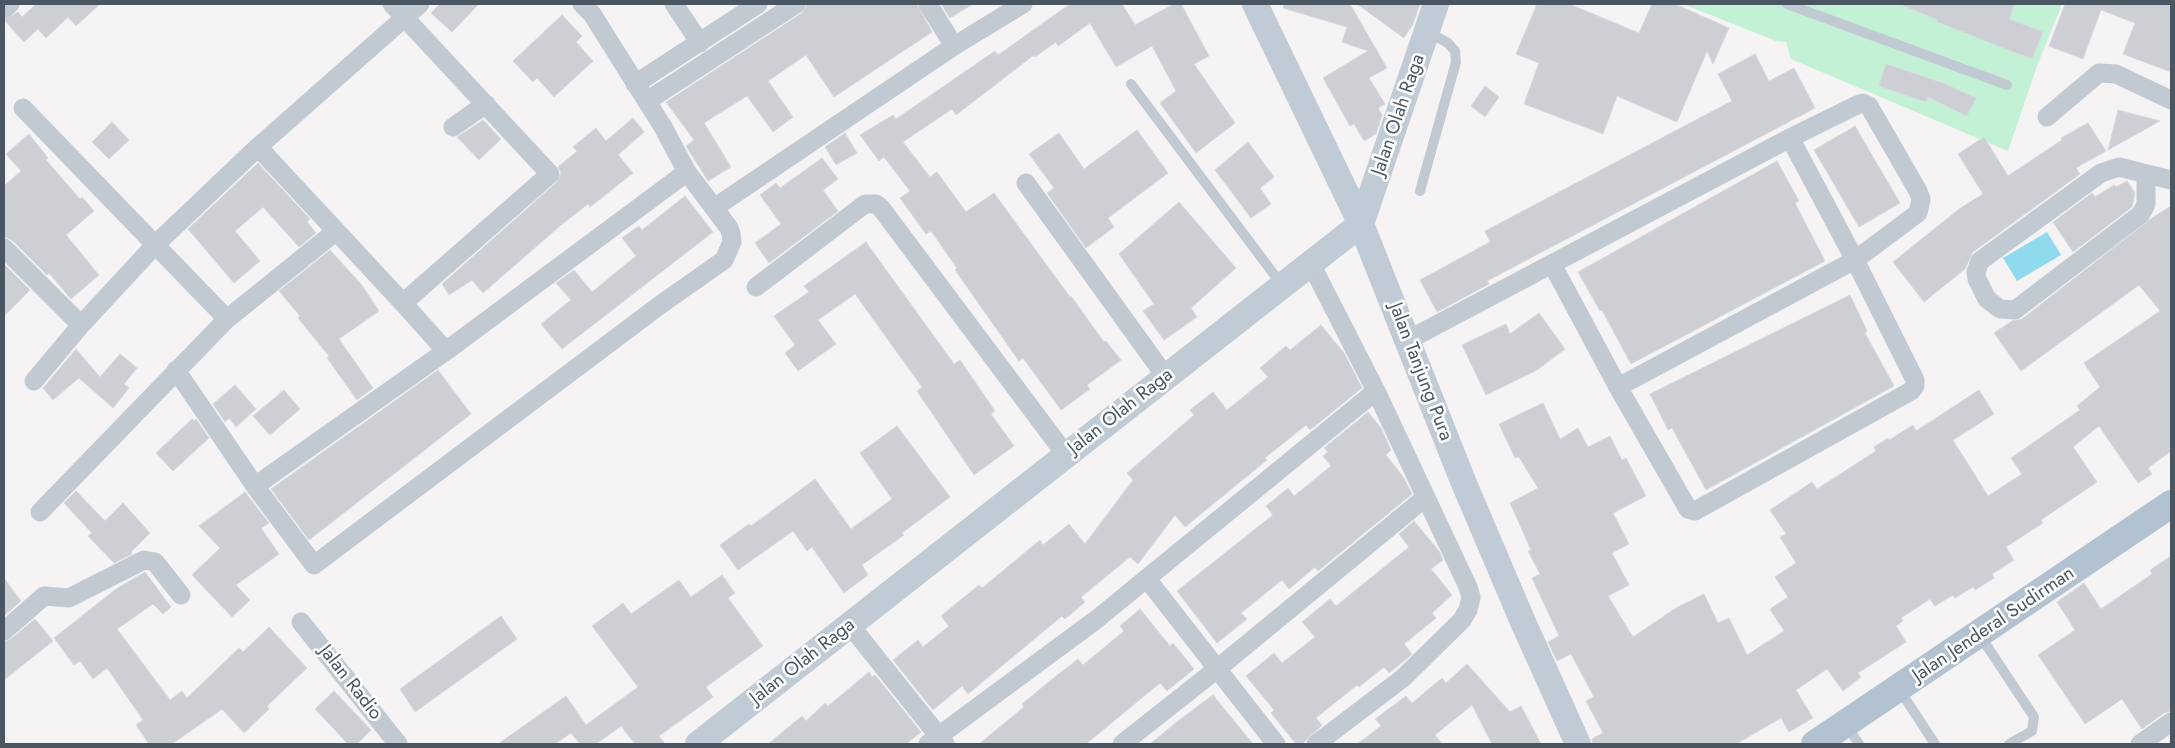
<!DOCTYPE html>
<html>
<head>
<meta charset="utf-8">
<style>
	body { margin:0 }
	#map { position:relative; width:2175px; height:748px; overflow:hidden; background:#f5f3f3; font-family:Jost,sans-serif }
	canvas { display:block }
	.frame { position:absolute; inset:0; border:5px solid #4a5661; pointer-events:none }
</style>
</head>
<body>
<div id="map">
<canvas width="2175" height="748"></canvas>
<div class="frame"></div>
</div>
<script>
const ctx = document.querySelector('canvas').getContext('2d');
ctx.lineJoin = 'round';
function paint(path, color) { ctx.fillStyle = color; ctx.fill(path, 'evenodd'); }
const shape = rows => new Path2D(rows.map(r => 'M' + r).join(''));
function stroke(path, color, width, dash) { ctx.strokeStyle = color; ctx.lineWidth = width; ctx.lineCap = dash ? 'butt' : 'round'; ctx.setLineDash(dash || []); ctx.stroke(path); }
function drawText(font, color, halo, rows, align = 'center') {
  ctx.font = font + ' Jost,sans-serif'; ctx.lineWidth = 5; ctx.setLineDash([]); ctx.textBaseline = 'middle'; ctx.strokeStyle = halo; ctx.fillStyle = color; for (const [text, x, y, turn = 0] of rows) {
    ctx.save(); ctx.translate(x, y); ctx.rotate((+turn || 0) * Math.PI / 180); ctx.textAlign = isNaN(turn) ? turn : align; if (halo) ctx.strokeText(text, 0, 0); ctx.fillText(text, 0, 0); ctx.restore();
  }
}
paint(shape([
	[1683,4,2062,4,2037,66,2008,151,1791,59,1786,42,1776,41]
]), '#c3f1d5');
paint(shape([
	[2047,232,2061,255,2017,281,2003,258]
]), '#90daee');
const building = shape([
	[36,4,100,4,76,26,68,17,46,38,38,29,24,42,4,20,18,12,22,17,36,4],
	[440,4,479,4,452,32,431,13,440,4],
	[807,4,917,4,932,32,834,97,806,55,768,81,793,117,773,132,747,96,704,123,731,167,708,181,686,146,694,140,666,102,802,13,807,4],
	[941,4,973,4,950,18,941,4],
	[1070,4,1122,4,1135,25,1174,4,1181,4,1209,56,1194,64,1235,123,1196,153,1160,103,1176,91,1152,46,1116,67,1090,23,1058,46,1056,42,1035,57,1034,55,956,115,952,109,903,142,930,177,937,172,966,212,994,193,1070,297,1071,296,1104,342,1106,341,1121,360,1087,385,1090,389,1061,410,1023,358,1019,361,955,270,957,268,931,231,926,234,900,198,910,191,884,157,879,161,860,135,893,115,896,119,995,51,998,55,1070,4],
	[1284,4,1350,4,1387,68,1369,78,1385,104,1378,108,1382,115,1376,134,1364,141,1354,124,1350,126,1323,78,1368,51,1342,42,1347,27,1283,8,1284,4],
	[1357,4,1420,4,1413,24,1404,38,1357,4],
	[1537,4,1569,4,1639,33,1652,4,1675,4,1729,28,1713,64,1707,51,1677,122,1617,96,1603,134,1524,104,1539,63,1516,54,1537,4],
	[1899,4,2015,4,2009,19,2043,32,2032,59,1937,22,1938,20,1899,4],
	[2065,4,2171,4,2171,72,2123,54,2135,23,2101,10,2083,59,2049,46,2065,4],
	[562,15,582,36,576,42,593,61,554,97,537,78,533,82,513,61,562,15],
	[1755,54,1769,81,1794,68,1815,108,1487,281,1489,284,1437,312,1420,280,1490,242,1485,231,1732,101,1718,74,1755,54],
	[1886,64,1943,83,1976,98,1967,116,1928,97,1926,102,1879,86,1886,64],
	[1485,86,1499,97,1485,117,1471,106,1485,86],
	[2118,110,2160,121,2108,150,2118,110],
	[633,118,644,132,618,155,633,173,590,207,588,204,561,225,483,293,472,280,449,295,442,284,557,182,561,173,558,167,577,151,573,147,596,128,606,141,633,118],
	[483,120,501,139,479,160,457,137,483,120],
	[112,122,129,140,109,159,92,142,112,122],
	[2088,123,2106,151,2076,168,2080,174,1973,252,1965,269,1924,302,1893,262,1959,209,1983,194,1958,154,1984,137,2008,176,2062,140,2061,138,2088,123],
	[1855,126,1900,203,1859,227,1814,150,1855,126],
	[1137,130,1168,173,1108,218,1114,227,1086,248,1047,193,1054,188,1029,154,1059,133,1084,169,1137,130],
	[845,133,857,153,836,165,825,147,845,133],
	[29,134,48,158,46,160,80,199,82,197,94,211,66,235,99,275,71,299,49,273,47,275,12,240,4,237,4,186,21,171,6,154,29,134],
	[1248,142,1274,177,1260,188,1271,204,1251,218,1215,170,1248,142],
	[822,158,838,179,823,190,838,211,769,263,755,243,781,224,760,195,776,183,780,188,822,158],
	[1777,161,1799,201,1795,203,1825,261,1631,364,1602,310,1600,311,1578,272,1777,161],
	[258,163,310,219,307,222,316,233,299,247,263,207,235,231,260,261,234,283,188,229,258,163],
	[2127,181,2135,193,2132,207,2073,252,2053,222,2092,193,2095,197,2114,185,2116,187,2127,181],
	[685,196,713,232,562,349,541,324,571,300,556,283,574,270,592,292,636,256,622,238,639,226,642,230,685,196],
	[1179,202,1236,268,1191,308,1197,317,1164,340,1143,311,1154,304,1119,254,1179,202],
	[2171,206,2171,451,2148,468,2152,474,2138,483,2099,426,2073,447,2097,482,2041,520,2043,523,2006,547,2014,560,1992,574,1994,578,1975,590,1973,587,1955,598,1953,595,1935,606,1930,599,1901,618,1903,621,1896,626,1906,642,1858,673,1861,677,1843,691,1827,669,1796,690,1813,718,1789,732,1781,718,1736,744,1593,744,1592,739,1603,733,1586,701,1594,697,1571,654,1557,661,1548,642,1559,636,1532,578,1540,574,1528,551,1531,550,1510,503,1538,488,1519,457,1515,458,1499,424,1543,403,1560,439,1578,428,1588,447,1610,436,1622,460,1626,458,1646,496,1613,513,1629,544,1612,553,1629,585,1608,596,1633,637,1676,608,1704,594,1718,623,1729,618,1747,655,1784,631,1770,609,1788,597,1775,577,1796,563,1780,537,1786,534,1770,510,1812,482,1817,489,1876,451,1874,447,1888,438,1889,440,1913,425,1916,431,1979,390,1994,414,1953,440,1988,496,2022,474,2011,458,2080,410,2077,406,2100,387,2084,363,2160,311,2139,285,2021,371,1994,333,2012,321,2022,319,2152,218,2171,206],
	[866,242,954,364,960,360,995,411,991,414,1014,446,974,475,917,391,922,387,855,294,818,320,836,344,798,371,785,353,795,345,774,316,809,292,804,286,866,242],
	[330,250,361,284,379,311,339,339,373,388,357,400,327,358,329,356,298,318,300,316,279,291,330,250],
	[4,264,30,290,4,316,4,264],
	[1850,295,1867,331,1865,333,1894,386,1706,490,1672,428,1668,430,1650,394,1850,295],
	[1539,313,1565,349,1537,370,1486,395,1462,345,1506,324,1510,334,1539,313],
	[1321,325,1344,353,1362,388,1310,430,1306,425,1265,458,1267,460,1185,527,1175,515,1138,564,1130,557,1081,597,1085,602,1065,619,1062,616,968,694,962,686,933,710,893,660,918,640,923,647,949,626,941,616,979,585,982,588,1040,540,1043,545,1069,524,1085,544,1133,480,1127,473,1194,415,1190,410,1213,392,1227,410,1268,377,1260,368,1286,346,1290,350,1321,325],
	[76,349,100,377,120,354,137,368,124,384,129,388,113,408,79,378,53,400,43,388,76,349],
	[438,370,471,414,309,540,271,489,438,370],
	[235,385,256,409,236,427,229,418,225,422,213,404,235,385],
	[284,390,300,409,270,435,253,416,284,390],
	[1368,412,1381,428,1391,450,1386,455,1404,478,1412,494,1318,571,1315,567,1289,589,1282,580,1241,613,1247,619,1217,643,1177,591,1273,515,1266,506,1288,488,1294,496,1331,466,1323,456,1328,452,1324,448,1368,412],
	[192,419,194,421,196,419,209,438,173,471,156,453,192,419],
	[897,426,950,497,902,533,904,535,862,565,868,575,844,593,812,547,807,551,793,531,738,570,720,545,749,524,751,526,815,479,851,529,892,499,860,453,897,426],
	[76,491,105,521,123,503,150,533,131,552,132,554,114,563,88,536,92,533,64,503,76,491],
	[245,492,269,523,261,528,279,554,236,585,250,600,232,617,192,575,220,548,199,526,245,492],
	[1414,521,1439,551,1443,560,1431,569,1452,595,1432,613,1436,618,1404,644,1412,654,1405,660,1389,673,1384,667,1359,687,1357,685,1316,718,1322,725,1302,744,1296,744,1271,713,1274,710,1246,676,1274,653,1282,663,1315,637,1302,622,1330,599,1336,606,1409,547,1399,534,1414,521],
	[2171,556,2171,711,2164,713,2142,729,2122,699,2085,724,2038,655,2075,630,2057,602,2084,583,2101,609,2152,574,2150,570,2171,556],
	[145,572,171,607,163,614,153,604,117,629,170,700,182,691,187,698,239,648,243,652,269,627,307,668,267,706,269,709,244,733,222,709,172,744,149,744,136,725,143,720,107,668,93,679,80,661,74,665,54,638,116,589,145,572],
	[722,575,735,593,728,598,763,646,706,687,713,697,659,736,665,744,635,744,621,726,596,744,580,744,571,733,555,744,498,744,566,696,586,725,638,687,592,626,623,603,631,614,679,580,691,597,722,575],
	[4,578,21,601,4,616,4,578],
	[1140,609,1170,646,1173,643,1194,669,1167,691,1160,683,1086,744,979,744,1024,707,1022,704,1051,680,1078,659,1083,665,1124,631,1120,626,1140,609],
	[501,616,517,639,415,712,400,689,501,616],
	[35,619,53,641,4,680,4,642,11,639,35,619],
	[1467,664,1510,712,1521,706,1541,744,1492,744,1472,705,1435,735,1442,744,1357,744,1381,726,1375,719,1406,696,1412,703,1442,678,1446,683,1467,664],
	[869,672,872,677,875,675,921,732,906,744,768,744,802,716,806,721,825,703,828,706,869,672],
	[334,691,371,730,357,744,348,744,315,709,334,691],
	[1213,695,1253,744,1150,744,1178,721,1213,695]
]);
paint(building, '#cdcfd5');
stroke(building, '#d7d9de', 1);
stroke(shape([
	[1787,4,2007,85],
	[1131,84,1282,285],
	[1420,191,1456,62,1455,51,1448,43,1428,32],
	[1979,634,2034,717,2032,731,2009,744],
	[1899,689,1935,744],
	[1846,725,1859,744]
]), '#c1cad2', 10);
stroke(shape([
	[392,4,550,174,403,303,446,351],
	[582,4,592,14,663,127,687,172,714,208,954,46,1023,4],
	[674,4,700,43],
	[928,4,954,46],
	[4,9,10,4],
	[635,84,758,4],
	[647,101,796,4],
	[23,108,227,319],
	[2047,117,2099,73,2116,74,2171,100],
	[453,127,486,104],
	[258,147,403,303],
	[2146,174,2146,204,2141,214,2015,310,2000,309,1987,299,1977,279,1976,272,1980,261,2101,173,2119,167,2171,180],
	[1026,183,1166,377],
	[4,248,81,325],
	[1311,264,1376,391,1468,587,1471,597,1468,610,1462,620,1403,678,1316,744],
	[1552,264,1618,387,1688,509,1695,511,1911,391,1915,386,1915,380,1855,260,1790,138],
	[756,287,865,204,876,204,881,208,1066,455],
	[1408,340,1790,138,1857,105,1863,103,1869,106,1918,191,1921,199,1918,213,1855,260,1618,387],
	[176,370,255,486,314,565,660,305,724,260,732,242,731,234,729,228,714,208],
	[34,381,81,325,156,244,258,147,420,4],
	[255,486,446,351,687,172],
	[40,512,227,319,335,232],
	[1147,579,1276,744],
	[301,622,398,744],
	[850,625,945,744],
	[4,631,44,596,69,598,144,560,155,562,181,595],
	[928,744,1097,619,1376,391],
	[1122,744,1217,669,1426,497],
	[2140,744,2171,722]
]), '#c1cad2', 19);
stroke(shape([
	[1255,4,1361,224,1463,481,1523,622,1578,744],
	[698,744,1361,224,1436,4]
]), '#c1cbd6', 26);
stroke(shape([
	[1815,744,2171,504]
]), '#b3c2d1', 28);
drawText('19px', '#4a5661', '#fff', [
	["Jalan Olah Raga",1399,115,-71],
	["Jalan Tanjung Pura",1420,372,69],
	["Jalan Olah Raga",1121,412,-38],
	["Jalan Jenderal Sudirman",1994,625,-34],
	["Jalan Olah Raga",803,662,-38],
	["Jalan Radio",350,683,52]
]);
</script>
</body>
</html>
